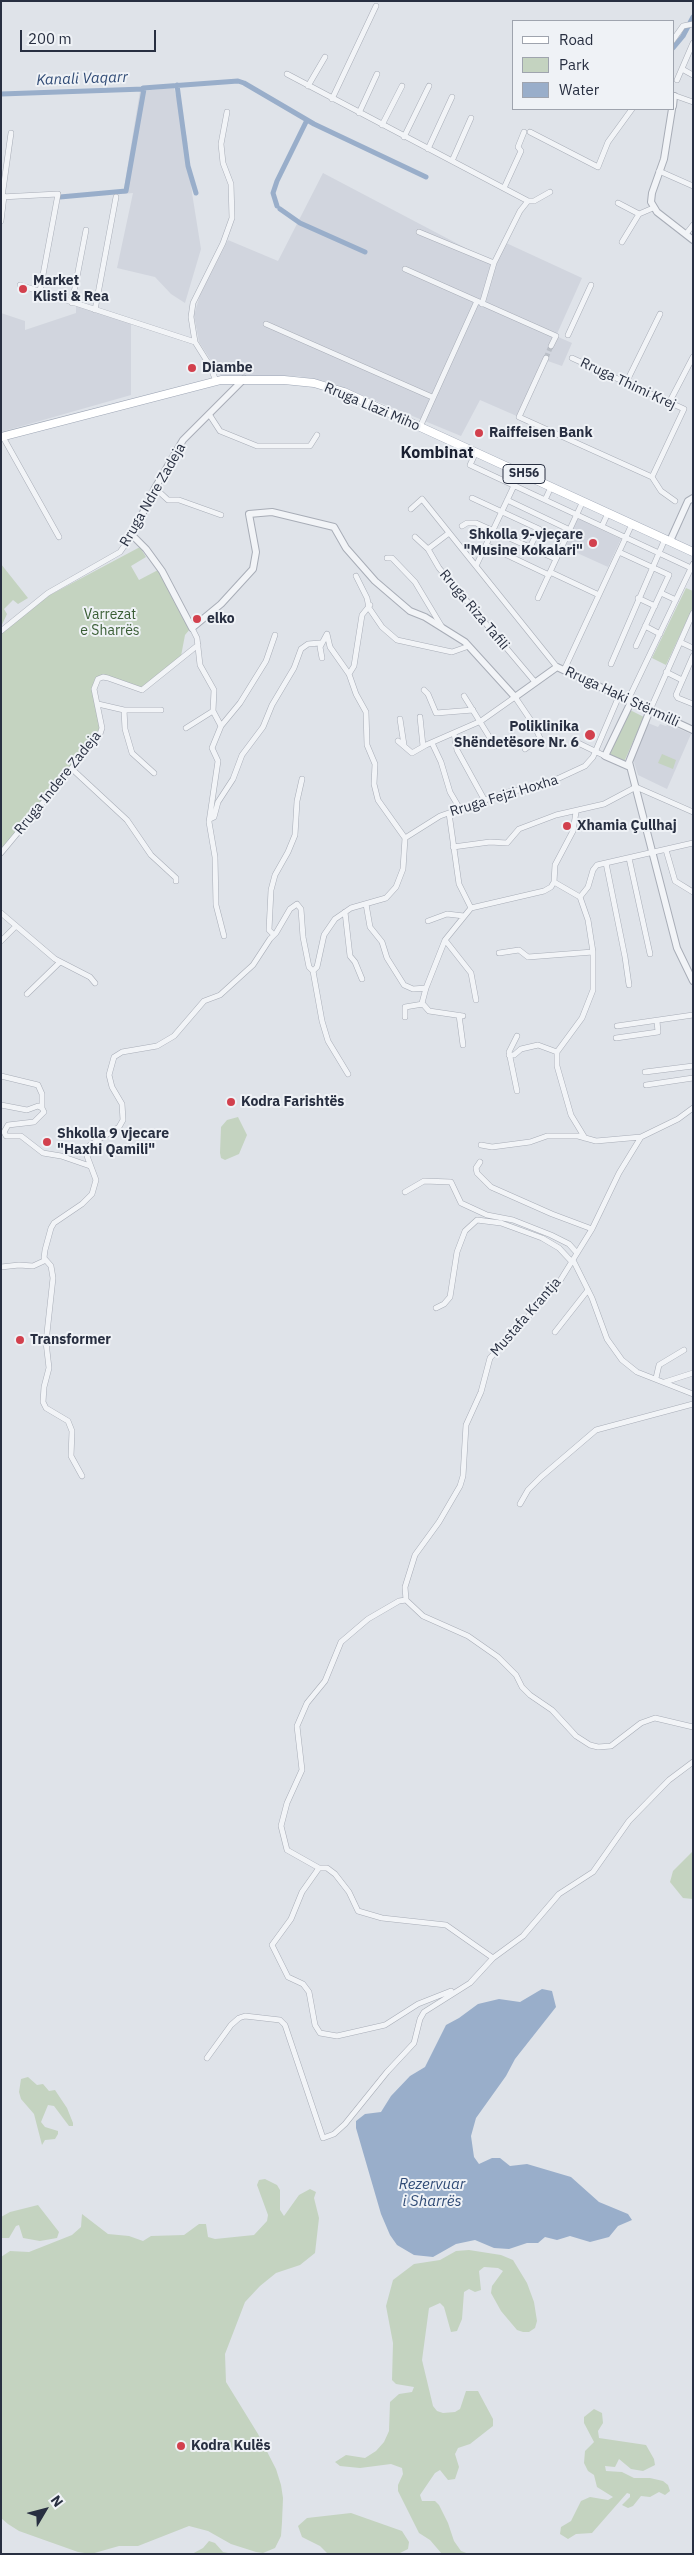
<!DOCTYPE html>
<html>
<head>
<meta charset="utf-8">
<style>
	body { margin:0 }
	#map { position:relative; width:694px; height:2555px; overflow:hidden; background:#dfe3e9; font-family:"IBM Plex Sans",sans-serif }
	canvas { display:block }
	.frame { position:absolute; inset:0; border:2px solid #282f41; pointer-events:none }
	.legend { position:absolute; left:512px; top:20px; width:162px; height:90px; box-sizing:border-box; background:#eff2f6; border:1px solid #9fa4ae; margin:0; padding:6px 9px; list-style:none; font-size:15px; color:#282f41 }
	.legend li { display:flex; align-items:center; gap:10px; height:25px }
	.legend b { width:25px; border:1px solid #9fa4ae }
	.north { position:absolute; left:20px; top:2485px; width:50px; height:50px; -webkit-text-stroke:4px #eff2f6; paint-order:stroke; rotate:53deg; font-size:14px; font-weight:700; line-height:20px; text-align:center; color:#282f41 }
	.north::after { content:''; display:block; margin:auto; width:18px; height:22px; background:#282f41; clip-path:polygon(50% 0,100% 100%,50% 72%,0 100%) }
	.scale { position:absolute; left:20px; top:30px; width:136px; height:22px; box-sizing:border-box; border:2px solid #282f41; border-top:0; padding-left:6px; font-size:15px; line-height:18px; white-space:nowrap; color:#282f41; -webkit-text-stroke:4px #eff2f6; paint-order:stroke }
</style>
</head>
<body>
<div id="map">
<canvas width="694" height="2555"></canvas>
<div class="frame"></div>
<ul class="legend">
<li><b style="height:6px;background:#fff"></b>Road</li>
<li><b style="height:14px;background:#c4d3c0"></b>Park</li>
<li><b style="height:14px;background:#99aeca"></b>Water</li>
</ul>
<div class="north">N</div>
<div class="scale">200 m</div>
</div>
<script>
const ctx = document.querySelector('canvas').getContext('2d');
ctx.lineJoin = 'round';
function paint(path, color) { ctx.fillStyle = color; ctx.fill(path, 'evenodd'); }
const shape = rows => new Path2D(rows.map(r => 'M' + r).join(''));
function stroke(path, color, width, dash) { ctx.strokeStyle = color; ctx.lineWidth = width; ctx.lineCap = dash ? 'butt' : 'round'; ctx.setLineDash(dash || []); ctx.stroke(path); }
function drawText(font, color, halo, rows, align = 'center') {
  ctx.font = font + ' "IBM Plex Sans",sans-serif'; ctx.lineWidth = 4; ctx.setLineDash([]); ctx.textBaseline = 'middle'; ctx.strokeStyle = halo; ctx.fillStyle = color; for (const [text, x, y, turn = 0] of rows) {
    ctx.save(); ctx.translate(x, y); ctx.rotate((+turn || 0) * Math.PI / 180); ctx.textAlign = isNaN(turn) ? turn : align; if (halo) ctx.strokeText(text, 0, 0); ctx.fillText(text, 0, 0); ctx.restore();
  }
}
paint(shape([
	[174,88,187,138,192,193,201,249,185,303,171,294,155,277,117,268,133,193,123,194,140,91],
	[323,173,494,263,504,242,582,278,556,336,572,343,562,366,545,360,519,417,480,400,461,436,330,382,297,376,221,376,199,342,194,315,200,295,228,240,278,261],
	[76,304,131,322,131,395,1,432,1,313,25,321,25,330,76,313],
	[577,518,621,539,608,567,564,547],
	[648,723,658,727,660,724,666,726,668,724,691,734,667,789,638,775,633,759]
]), '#d1d5de');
paint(shape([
	[140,547,146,557,131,566,139,580,158,570,190,629,185,635,181,656,141,688,99,676,95,679,92,691,100,730,1,851,1,634,48,596],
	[1,564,28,598,18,604,13,600,4,609,7,614,1,627],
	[686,588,693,591,693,607,666,665,652,658],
	[630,710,644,717,624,762,608,754],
	[662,754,676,760,673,769,658,763],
	[238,1117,247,1135,239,1154,225,1160,221,1158,220,1153,221,1127,227,1120],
	[693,1851,693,1899,683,1898,670,1882,673,1871],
	[28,2077,37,2085,43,2084,49,2091,55,2090,67,2108,73,2123,73,2126,69,2126,54,2106,48,2105,41,2122,45,2127,58,2131,58,2134,55,2139,45,2140,42,2145,34,2114,21,2099,19,2092,21,2079],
	[265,2179,277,2185,280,2190,280,2210,284,2216,299,2195,310,2189,316,2192,314,2198,319,2218,315,2253,300,2265,276,2273,260,2286,245,2302,225,2354,226,2382,258,2434,276,2469,281,2485,283,2498,282,2522,281,2536,275,2548,263,2553,256,2552,231,2544,208,2531,189,2526,138,2546,119,2546,91,2554,78,2552,19,2531,8,2524,1,2518,1,2257,10,2251,29,2252,72,2235,81,2227,82,2214,108,2234,129,2236,143,2241,151,2236,184,2235,199,2224,206,2224,208,2237,215,2239,254,2235,267,2221,268,2215,257,2185,259,2180],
	[38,2205,59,2232,57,2238,40,2241,23,2238,19,2225,16,2226,9,2238,1,2238,1,2217,10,2212],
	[469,2250,501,2255,513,2260,527,2283,534,2302,537,2321,535,2328,529,2332,523,2332,517,2330,501,2311,491,2293,492,2286,503,2271,498,2268,484,2267,479,2271,481,2290,475,2292,469,2289,464,2292,462,2319,457,2331,451,2332,444,2307,440,2303,429,2308,422,2360,433,2406,437,2411,443,2413,455,2412,460,2409,466,2391,478,2391,493,2419,493,2426,470,2444,458,2448,455,2454,459,2467,455,2479,448,2480,440,2470,435,2473,420,2495,422,2501,435,2501,439,2505,448,2523,454,2541,461,2551,469,2554,442,2554,430,2540,419,2533,398,2491,398,2485,403,2474,402,2468,391,2464,360,2468,340,2466,335,2462,346,2455,365,2458,376,2451,384,2442,389,2431,390,2402,399,2394,412,2392,414,2387,396,2384,392,2380,393,2343,386,2306,393,2280,414,2264,440,2260,456,2251],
	[594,2409,602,2413,603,2423,598,2431,599,2438,646,2445,654,2459,655,2465,643,2471,631,2469,619,2459,615,2467,605,2466,606,2471,622,2472,634,2478,650,2478,663,2481,668,2485,670,2491,665,2495,659,2492,650,2497,641,2496,633,2506,628,2508,622,2505,630,2497,630,2494,627,2493,592,2533,576,2534,568,2539,560,2534,561,2527,571,2521,581,2501,590,2497,608,2500,613,2497,597,2487,594,2475,588,2471,584,2463,585,2451,594,2442,584,2423,584,2417],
	[351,2513,402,2531,409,2542,408,2549,398,2554,328,2554,320,2546,302,2537,298,2526,307,2518],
	[209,2541,215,2543,223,2552,233,2554,192,2554,203,2548]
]), '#c4d3c0');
paint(shape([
	[542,1989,552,1991,556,2007,515,2059,506,2076,476,2118,471,2136,474,2157,479,2164,492,2158,500,2158,510,2166,527,2164,571,2177,599,2202,628,2214,632,2220,618,2226,609,2237,590,2242,570,2236,557,2240,545,2237,538,2243,527,2243,509,2249,494,2248,475,2240,456,2244,433,2257,414,2255,397,2245,390,2235,381,2214,356,2128,356,2121,365,2114,381,2112,391,2096,410,2076,425,2067,446,2025,459,2018,478,2004,499,1999,520,2002]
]), '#99aeca');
stroke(shape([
	[673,48,683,36,693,17],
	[177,85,188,166,196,193],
	[143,88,238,81,244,83,314,124,426,177],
	[1,94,144,89,126,191,60,197],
	[277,206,273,193,277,181,307,120],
	[280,209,300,223,365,252]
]), '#99aeca', 5);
stroke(shape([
	[546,358,551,346]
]), '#babfc7', 5, [5, 2.5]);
const minor = shape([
	[673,40,683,26,693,24],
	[682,69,693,75],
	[287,74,528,201],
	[677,80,693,43],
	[308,86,325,57],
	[673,95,693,102],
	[332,99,376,6],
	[359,113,377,74],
	[382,125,402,86],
	[530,132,598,167,608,142,632,109],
	[404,137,429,86],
	[428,149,452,97],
	[452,161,471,118],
	[659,171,693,186],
	[504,188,521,151,518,147,524,132],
	[1,197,58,194,40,291],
	[2,197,11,133],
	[618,203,639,214],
	[1,221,4,196],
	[419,232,494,263],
	[686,234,693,225],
	[622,242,639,214,653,208],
	[405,269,556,336,551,346],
	[20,285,195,342],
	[72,303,86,230],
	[482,304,494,263,520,211,528,201,534,201,550,192],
	[95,310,116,197],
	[266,324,432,397],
	[568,335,591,285],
	[546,358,519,417,652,477,661,491,675,501],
	[572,358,684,409,652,477],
	[216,381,210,366,195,342,191,317,193,303,223,243,232,218,231,184,223,163,221,144,227,112],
	[626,383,660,314],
	[669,403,693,357],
	[209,414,220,431,257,446,310,446,317,435],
	[420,427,477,301],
	[3,437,59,537],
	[476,452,470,465,691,568],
	[155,488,168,500,179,500,221,515],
	[472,498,539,529,530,547],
	[507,500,570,530],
	[545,500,551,487],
	[411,509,422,499,557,667],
	[462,526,467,523,476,523,556,559],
	[602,526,608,513],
	[415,537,428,549,439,568,535,682],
	[486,545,549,575],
	[428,549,449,533],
	[619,552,669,575,636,646],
	[387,558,392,558,415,582,442,627],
	[476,566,520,473],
	[550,572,599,595],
	[356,576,367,598,369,608,382,627,397,640,452,652,469,646],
	[661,593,676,600],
	[538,598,583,501],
	[638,598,655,606],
	[645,626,660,634],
	[192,628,197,638,200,665,214,690,213,711,221,726],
	[1,631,48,593,120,552,132,535],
	[680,642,693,648],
	[693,656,676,695,678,698,693,704],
	[322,658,320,647,327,634,330,647,349,674,356,694,366,712,367,745,375,764,374,784,378,800,405,838],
	[611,664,665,539],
	[564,670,632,524],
	[666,672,682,680],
	[349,674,354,666,362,615,370,605],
	[424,690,428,694,436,713,473,710],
	[464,696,495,746],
	[628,700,693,564],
	[98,704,124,710,161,710],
	[124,710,125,729,132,753,154,773],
	[650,710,693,613],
	[420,717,423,746],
	[400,719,404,745],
	[186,728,213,711],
	[454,733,457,750,485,801],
	[398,741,412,753,426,745,481,721,515,697,534,725,540,738,525,749],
	[574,741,605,756],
	[432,743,441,762,450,792,460,809],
	[72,769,127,820,151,855,176,878,176,881],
	[449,813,459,884,471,908],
	[210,819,214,817,218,802,233,779,242,755,263,727,272,705,294,668,301,649,308,644,320,643],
	[453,847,490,842,507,843,519,829,556,815,604,804,636,787,693,812],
	[666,850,675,881,693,892],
	[1,853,100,734,102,728,94,689,98,679,103,677,108,678,142,690,198,645],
	[629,858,650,954],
	[606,863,625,957,629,985],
	[554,882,580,897],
	[580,897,588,887,593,870,597,865,693,843],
	[366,904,370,927,382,942,387,958,404,985,413,989,426,988],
	[345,912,350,956,355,962,362,979],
	[1,913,55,959,90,977,95,983],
	[428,921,447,914,464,916],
	[274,935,269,930,271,890,275,875,288,852,295,835,297,801,302,779],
	[224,936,216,905,215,857,209,822,218,761,212,748,221,726,240,703,266,661,275,635],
	[445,940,471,973,476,1000],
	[1,941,16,926],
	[499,953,519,950,528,957,593,952],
	[313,971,317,967,324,935,335,919,351,908,386,898,396,887,403,869,405,838,440,816,508,792,542,786,585,766,593,757,619,696],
	[27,994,60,962],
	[459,1015,463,1045],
	[463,1016,429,1011,422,1003,426,988,445,940,471,908,544,891,551,887,554,882,555,865,573,831,576,812],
	[405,1017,405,1007,423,1004],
	[617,1026,693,1015],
	[616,1038,658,1032,657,1021],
	[557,1052,582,1018,593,990,593,952,588,920,580,897],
	[557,1052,557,1066,571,1115,585,1138],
	[509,1055,514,1055,521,1049,538,1045,557,1052],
	[645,1072,693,1066],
	[1,1076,38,1085,42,1094,42,1108],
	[646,1085,693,1078],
	[517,1091,509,1052,517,1036],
	[1,1105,27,1110,38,1106,42,1108,44,1112,34,1122,8,1125,4,1132,6,1136,21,1136,43,1153,61,1156,90,1166],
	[481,1145,492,1147,530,1142,547,1136,578,1136,596,1141,641,1137],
	[480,1162,476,1168,477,1173,491,1187,552,1214,592,1229],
	[405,1192,424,1181,451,1182,461,1203,487,1215,513,1220,551,1235,569,1244,577,1253],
	[573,1260,592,1298,607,1339,622,1360,637,1372,693,1394],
	[1,1267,19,1265,33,1266,46,1260],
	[436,1308,444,1304,450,1297,457,1252,465,1231,477,1220,501,1223,542,1238,559,1248,572,1262],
	[555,1332,588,1290],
	[656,1378,659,1365,684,1350],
	[665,1382,693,1373],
	[82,1476,71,1456,72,1431,68,1421,46,1408,43,1402,44,1387,49,1368,46,1342,53,1278,51,1266,44,1258,45,1250,51,1228,54,1223,82,1204,92,1194,96,1180,87,1156,90,1145,119,1127,123,1120,122,1104,112,1087,109,1075,114,1057,122,1052,157,1046,174,1036,204,1001,220,995,253,965,270,939,276,933,290,909,297,904,301,909,303,937,309,967,313,971,322,1021,328,1041,348,1074],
	[520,1504,528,1490,541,1477,596,1430,693,1404],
	[406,1600,405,1587,415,1555,439,1522,460,1486,463,1476,466,1425,481,1392,490,1358,558,1284,592,1229,619,1173,641,1137,678,1119,693,1108],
	[406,1600,399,1601,368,1619,341,1642,325,1681,307,1703,297,1726,302,1770,287,1803,281,1826,287,1850,319,1868,327,1868,335,1874,349,1892,358,1911,382,1918,446,1925,493,1958],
	[406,1600,423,1616,468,1636,498,1657,516,1675,522,1687,530,1695,552,1710,576,1736,590,1745,598,1747,611,1746,641,1723,655,1718,693,1727],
	[319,1868,302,1892,291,1919,272,1945,288,1977,303,1984,309,1992,315,2025,320,2033,337,2036,385,2025,418,2004,451,1991],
	[207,2058,231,2025,239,2018,245,2016,280,2020,285,2025,323,2138,334,2134,345,2124,387,2072,414,2043,420,2019,424,2012,470,1983,493,1958,523,1936,559,1894,593,1872,629,1821,669,1780,693,1762]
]);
const tertiary = shape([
	[673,106,674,96],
	[672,109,664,159,652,193,651,202,657,212,693,240],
	[244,379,183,440,155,488,132,535,146,549,162,571,192,628,221,604,253,569,256,552,249,514,272,512,334,527,346,548,375,581,410,611,425,617,465,642,515,697,557,667,693,730],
	[670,541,688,501,693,498],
	[650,710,629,762,677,948,693,981],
	[630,767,605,756,631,702]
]);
const primary = shape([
	[1,437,221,380,284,380,314,383,344,392,693,552]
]);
stroke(minor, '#a8adb7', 6);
stroke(tertiary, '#a8adb7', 8);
stroke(primary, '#9ea6b5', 9);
stroke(minor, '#f2f4f7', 5);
stroke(tertiary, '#f2f4f7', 6);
stroke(primary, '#fff', 8);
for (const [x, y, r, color] of [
	[23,289,5,"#d2404d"],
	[192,368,5,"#d2404d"],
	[479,433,5,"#d2404d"],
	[593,543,5,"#d2404d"],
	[197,619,5,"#d2404d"],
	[590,735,6,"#d2404d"],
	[567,826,5,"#d2404d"],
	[231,1102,5,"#d2404d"],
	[47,1142,5,"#d2404d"],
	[20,1340,5,"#d2404d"],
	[181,2446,5,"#d2404d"]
]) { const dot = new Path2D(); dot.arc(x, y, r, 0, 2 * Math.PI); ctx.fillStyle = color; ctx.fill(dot); stroke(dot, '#eff2f6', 2); }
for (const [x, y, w] of [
	[524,474,42]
]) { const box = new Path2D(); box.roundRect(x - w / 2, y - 9.5, w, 19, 4); ctx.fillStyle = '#eff2f6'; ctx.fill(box); stroke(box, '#282f41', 1); }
drawText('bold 12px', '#282f41', null, [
	["SH56",524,474]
]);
drawText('bold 14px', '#282f41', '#eff2f6', [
	["Market",33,281],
	["Klisti & Rea",33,297],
	["Diambe",202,368],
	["Raiffeisen Bank",489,433],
	["Shkolla 9-vjeçare",583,535,"right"],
	["\"Musine Kokalari\"",583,551,"right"],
	["elko",207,619],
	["Poliklinika",579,727,"right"],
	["Shëndetësore Nr. 6",579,743,"right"],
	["Xhamia Çullhaj",577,826],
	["Kodra Farishtës",241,1102],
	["Shkolla 9 vjecare",57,1134],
	["\"Haxhi Qamili\"",57,1150],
	["Transformer",30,1340],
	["Kodra Kulës",191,2446]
], 'left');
drawText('14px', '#282f41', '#eff2f6', [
	["Rruga Thimi Krej",628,384,25],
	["Rruga Llazi Miho",372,407,23],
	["Rruga Ndre Zadeja",153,495,-60],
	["Rruga Riza Tafili",474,610,50],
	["Rruga Haki Stërmilli",622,697,25],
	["Rruga Indere Zadeja",58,783,-51],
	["Rruga Fejzi Hoxha",504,796,-17],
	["Mustafa Krantja",526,1317,-49]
]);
drawText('14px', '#395d34', '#eff2f6', [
	["Varrezat",110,615],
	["e Sharrës",110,631]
]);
drawText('italic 15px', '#304b76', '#eff2f6', [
	["Kanali Vaqarr",82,79,-2],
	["Rezervuar",432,2185],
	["i Sharrës",432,2202]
]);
drawText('bold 16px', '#1a2031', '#eff2f6', [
	["Kombinat",437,453]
]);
</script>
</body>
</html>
